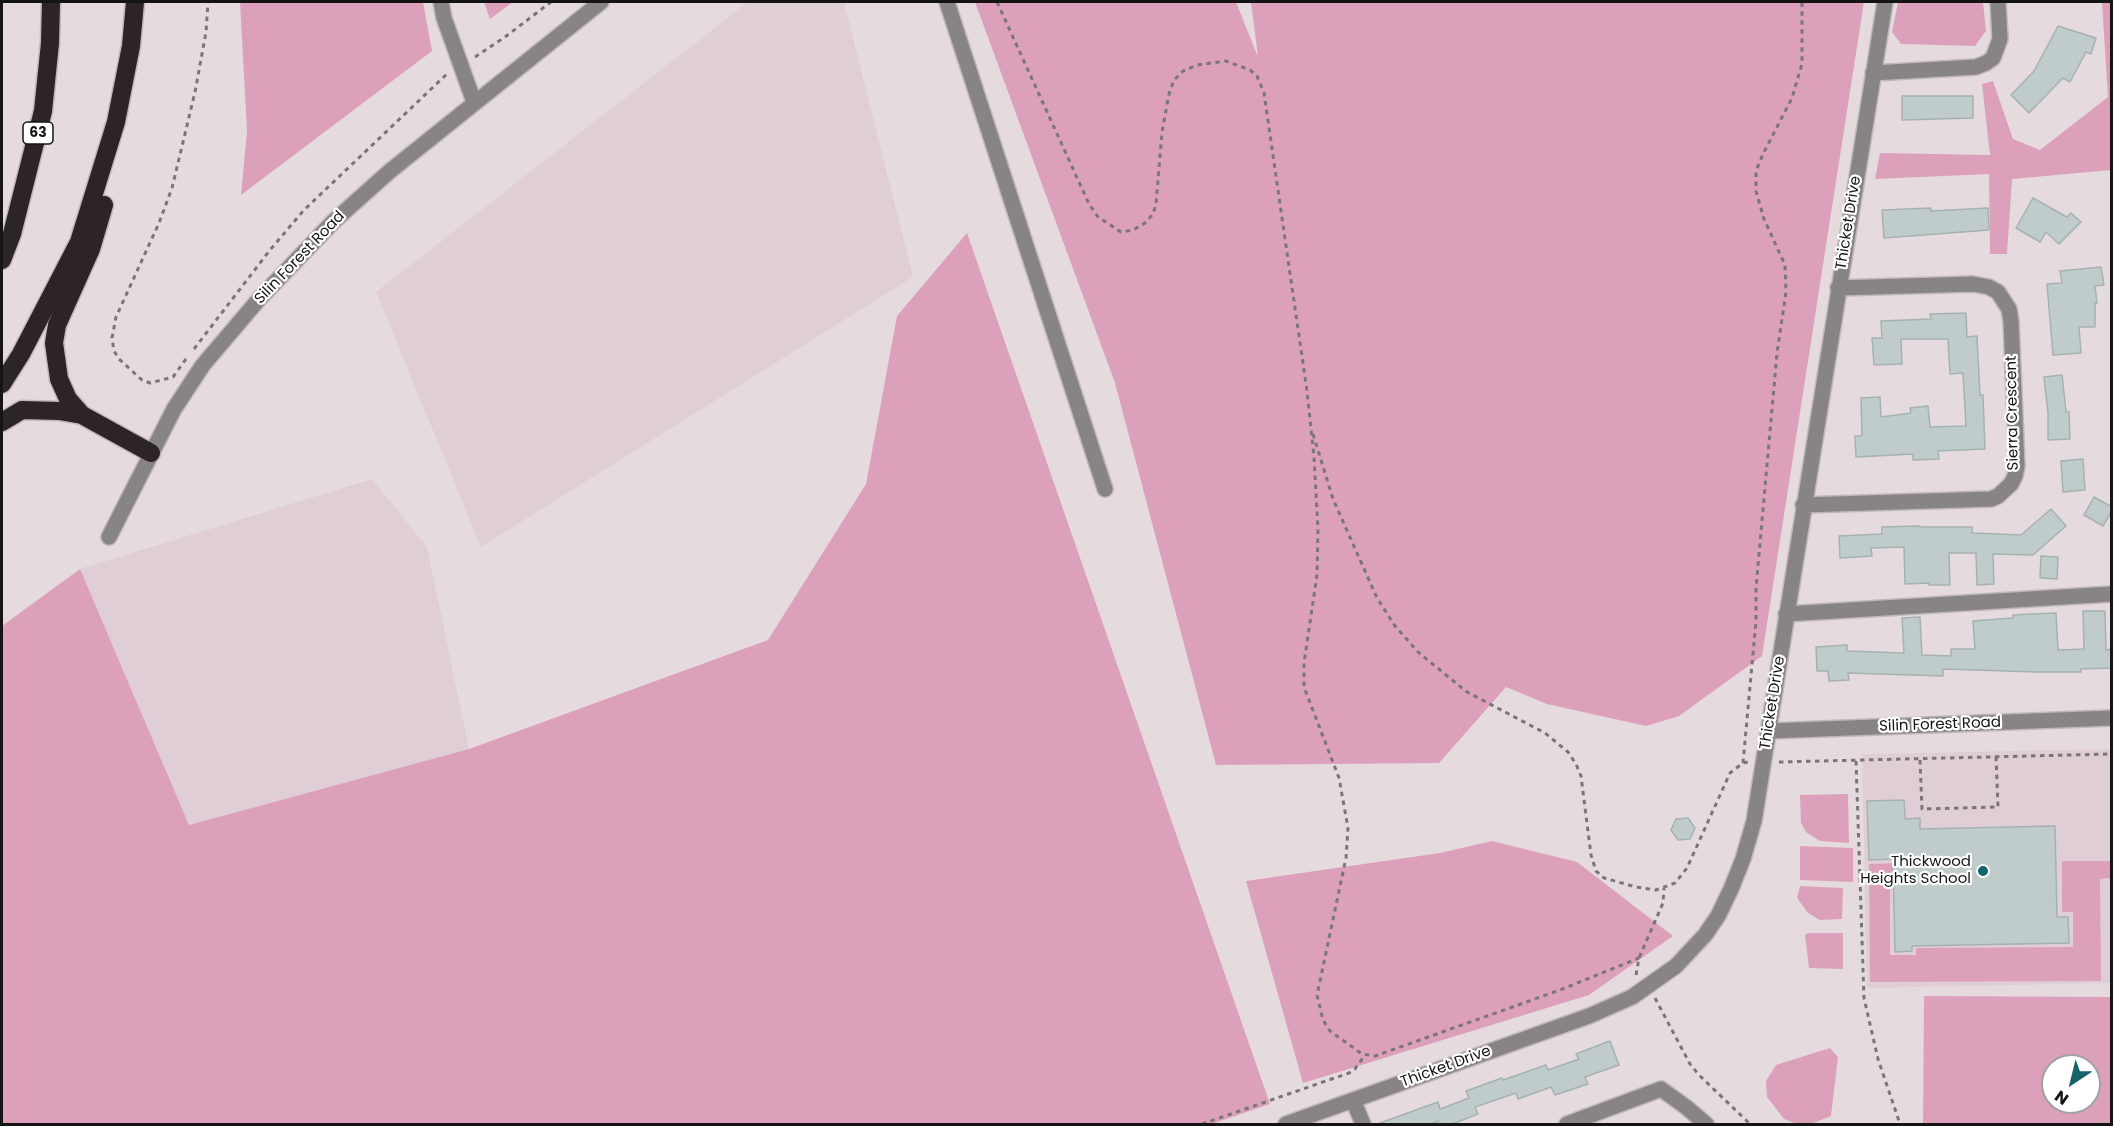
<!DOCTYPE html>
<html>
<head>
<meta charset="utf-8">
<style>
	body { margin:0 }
	#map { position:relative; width:2113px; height:1126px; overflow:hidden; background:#e5dbdf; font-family:Poppins,sans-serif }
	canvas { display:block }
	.frame { position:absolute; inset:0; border:3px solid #161314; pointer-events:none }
	.north { position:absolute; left:2041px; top:1054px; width:60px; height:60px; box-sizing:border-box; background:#fff; border:2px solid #a2a1a1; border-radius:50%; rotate:215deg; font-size:16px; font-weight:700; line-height:24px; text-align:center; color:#161314 }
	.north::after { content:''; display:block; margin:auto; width:21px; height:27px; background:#15636b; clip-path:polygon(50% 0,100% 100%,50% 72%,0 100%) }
</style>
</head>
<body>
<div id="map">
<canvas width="2113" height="1126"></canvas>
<div class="frame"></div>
<div class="north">N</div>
</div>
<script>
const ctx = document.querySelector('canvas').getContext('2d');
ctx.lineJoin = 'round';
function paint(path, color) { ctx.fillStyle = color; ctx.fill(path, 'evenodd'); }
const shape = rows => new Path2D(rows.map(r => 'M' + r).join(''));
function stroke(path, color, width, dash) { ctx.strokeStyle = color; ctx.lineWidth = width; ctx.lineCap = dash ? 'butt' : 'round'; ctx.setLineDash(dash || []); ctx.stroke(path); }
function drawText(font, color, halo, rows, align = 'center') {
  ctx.font = font + ' Poppins,sans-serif'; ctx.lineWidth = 4.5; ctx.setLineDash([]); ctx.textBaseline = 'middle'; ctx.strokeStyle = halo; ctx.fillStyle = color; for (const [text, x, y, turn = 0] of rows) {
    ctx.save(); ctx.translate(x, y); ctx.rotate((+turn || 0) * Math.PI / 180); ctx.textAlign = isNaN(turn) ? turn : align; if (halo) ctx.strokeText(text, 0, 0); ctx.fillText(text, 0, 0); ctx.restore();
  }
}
paint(shape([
	[748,2,844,2,913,277,481,547,376,292],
	[372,479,427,547,469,749,189,825,80,569],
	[2111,749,2111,983,1867,988,1862,754]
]), '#e0ced6');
paint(shape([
	[240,2,423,2,432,51,241,195,247,131],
	[484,2,513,2,490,19],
	[975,2,1236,2,1258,57,1251,2,1864,2,1762,656,1679,716,1646,726,1547,704,1506,687,1439,763,1216,765,1115,383],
	[1898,2,1983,2,1986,31,1975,46,1901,44,1892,32],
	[2102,2,2111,2,2111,170,2012,179,2007,254,1990,254,1989,174,1875,179,1880,153,1990,155,1982,84,1993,81,2013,139,2040,150,2108,97],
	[967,233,1270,1104,1212,1124,2,1124,2,626,80,569,189,825,469,749,768,640,866,484,897,316],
	[1848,794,1849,843,1820,841,1806,832,1801,823,1800,795],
	[1492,841,1577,862,1673,936,1589,995,1303,1083,1246,881,1440,853],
	[1800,846,1853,848,1853,882,1800,880],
	[2062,861,2111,861,2111,878,2100,879,2101,981,1870,982,1869,864,1899,863,1899,880,1890,880,1890,955,1916,955,1916,948,2073,947,2073,912,2062,912],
	[1800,886,1843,888,1842,919,1820,920,1808,913,1797,898],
	[1808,933,1843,933,1843,969,1809,968,1805,935],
	[1924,996,2111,997,2111,1124,1923,1124],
	[2053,1066,2089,1066,2089,1102,2053,1102],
	[1830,1048,1838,1057,1831,1116,1811,1124,1797,1124,1784,1119,1767,1097,1766,1081,1776,1065]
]), '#dda0bb');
const building = shape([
	[2058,26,2096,38,2091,54,2086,52,2070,82,2063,78,2029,113,2011,95,2034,71,2058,26],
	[1902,96,1973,96,1973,118,1902,120,1902,96],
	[2033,198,2067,217,2071,213,2081,222,2059,244,2046,232,2040,242,2016,228,2033,198],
	[1931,208,1931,211,1988,208,1989,230,1884,238,1882,210,1931,208],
	[2101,267,2104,285,2095,286,2097,303,2095,303,2095,327,2079,327,2081,353,2053,355,2047,284,2062,283,2060,271,2101,267],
	[1966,313,1967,337,1977,336,1980,395,1983,395,1985,449,1938,451,1939,459,1913,460,1913,454,1856,457,1855,436,1862,436,1861,398,1880,397,1881,417,1911,413,1910,408,1928,406,1930,427,1966,426,1963,373,1950,374,1948,339,1901,339,1902,364,1874,365,1872,338,1882,338,1881,321,1931,319,1930,314,1966,313],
	[2062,375,2066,412,2069,412,2070,439,2048,440,2048,413,2044,377,2062,375],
	[2083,459,2085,490,2063,492,2061,461,2083,459],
	[2094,497,2112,507,2112,511,2103,526,2084,515,2094,497],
	[2051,509,2066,526,2033,555,1993,554,1994,584,1977,585,1976,553,1949,553,1950,585,1929,585,1929,583,1905,584,1904,547,1871,548,1872,556,1840,558,1839,536,1882,534,1882,527,1920,526,1920,527,1972,527,1972,533,2021,535,2051,509],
	[2041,556,2058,557,2057,579,2040,578,2041,556],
	[2083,611,2105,611,2106,650,2112,649,2112,668,2081,669,2081,672,2037,672,1943,669,1943,676,1848,673,1849,680,1829,681,1828,671,1817,671,1816,647,1847,645,1847,651,1904,653,1902,618,1920,617,1922,655,1951,656,1951,649,1975,649,1973,621,2013,618,2013,615,2032,614,2056,613,2058,650,2084,649,2083,611],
	[1904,800,1905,819,1920,818,1920,829,2055,826,2057,917,2068,917,2069,943,1912,946,1912,951,1895,952,1893,859,1869,860,1867,801,1904,800],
	[1688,818,1695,828,1690,839,1678,840,1671,830,1676,819,1688,818],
	[1610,1041,1619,1065,1585,1077,1588,1084,1555,1095,1551,1087,1518,1099,1516,1093,1475,1107,1478,1114,1450,1125,1439,1125,1438,1121,1428,1125,1380,1125,1380,1123,1438,1102,1440,1109,1469,1098,1466,1091,1502,1078,1503,1080,1546,1065,1548,1070,1579,1059,1576,1054,1610,1041]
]);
paint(building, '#c0cbcc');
stroke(building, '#a6b1b2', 1.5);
const minor = shape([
	[441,2,444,18,474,102],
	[947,2,1105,489],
	[1873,73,1976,67,1986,63,1993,58,2000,39,1998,2],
	[1803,505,1991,499,1998,496,2011,484,2015,476,2017,466,2011,321,2009,309,1998,292,1989,287,1973,284,1838,288],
	[109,537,174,409,203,365,260,298,334,221,390,171,601,2],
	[1786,614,2112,594],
	[1769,731,2112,718],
	[1353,1100,1363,1124],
	[1286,1124,1589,1016,1632,997,1676,966,1705,935,1718,916,1731,889,1743,859,1754,821,1885,2],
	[1567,1124,1661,1089,1686,1107,1706,1124]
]);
const highway = shape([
	[2,260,12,234,43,111,50,43,51,2],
	[2,384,21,354,79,242,116,122,131,46,135,2],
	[82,415,68,399,59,379,54,343,57,325,91,249,104,205],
	[2,422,22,410,59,411,82,415,151,453]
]);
stroke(minor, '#c0b7ba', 18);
stroke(highway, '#c0b7ba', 21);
stroke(shape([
	[997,2,1089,204,1098,217,1121,232,1133,230,1145,223,1153,214,1156,204,1162,132,1169,94,1174,80,1183,71,1197,65,1226,61,1250,70,1257,76,1264,93,1307,391,1314,457,1318,529,1317,575,1304,663,1304,687,1339,778,1348,828,1346,858,1317,995,1323,1020,1330,1031,1362,1054,1375,1056,1560,990,1639,958],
	[475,57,505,37,551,2],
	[194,349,270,250,304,210,449,72],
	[186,359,173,377,150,383,142,380,119,359,114,351,112,338,116,317,159,223,172,188,195,92,206,32,208,2],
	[1313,434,1333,499,1377,598,1395,626,1419,653,1467,692,1545,733,1568,752,1576,764,1581,776,1591,855,1596,871,1604,878,1636,887,1656,890,1675,883,1687,868,1730,773,1743,763,1748,762],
	[1920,760,1922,809,1998,807,1996,757],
	[1856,761,1864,998,1878,1059,1900,1124],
	[1779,762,2112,754],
	[1743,763,1756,621,1756,588,1777,353,1786,292,1785,265,1764,219,1756,191,1756,171,1763,154,1792,98,1802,64,1802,2],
	[1636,975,1639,958,1663,903,1664,888],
	[1655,998,1690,1064,1699,1075,1750,1124],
	[1202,1124,1349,1073,1355,1069,1365,1055]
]), '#7b7577', 3, [4.5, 4.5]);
stroke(minor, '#888486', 15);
stroke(highway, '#2c2427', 18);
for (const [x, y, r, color] of [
	[1983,871,6,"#15636b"]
]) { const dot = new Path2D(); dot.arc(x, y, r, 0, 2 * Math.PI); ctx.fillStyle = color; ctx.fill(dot); stroke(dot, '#fff', 2); }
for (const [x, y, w] of [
	[38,133,30]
]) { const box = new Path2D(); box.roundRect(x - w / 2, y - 11, w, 22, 4.5); ctx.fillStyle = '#fff'; ctx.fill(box); stroke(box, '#161314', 1.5); }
drawText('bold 14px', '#161314', null, [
	["63",38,133]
]);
drawText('15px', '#161314', '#fff', [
	["Thicket Drive",1849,223,-81],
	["Silin Forest Road",300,258,-46],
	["Sierra Crescent",2013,413,-91],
	["Thicket Drive",1773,703,-81],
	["Silin Forest Road",1940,725,-2],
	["Thicket Drive",1446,1067,-20]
]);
drawText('15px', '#161314', '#fff', [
	["Thickwood",1971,862],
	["Heights School",1971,879]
], 'right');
</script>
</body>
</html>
